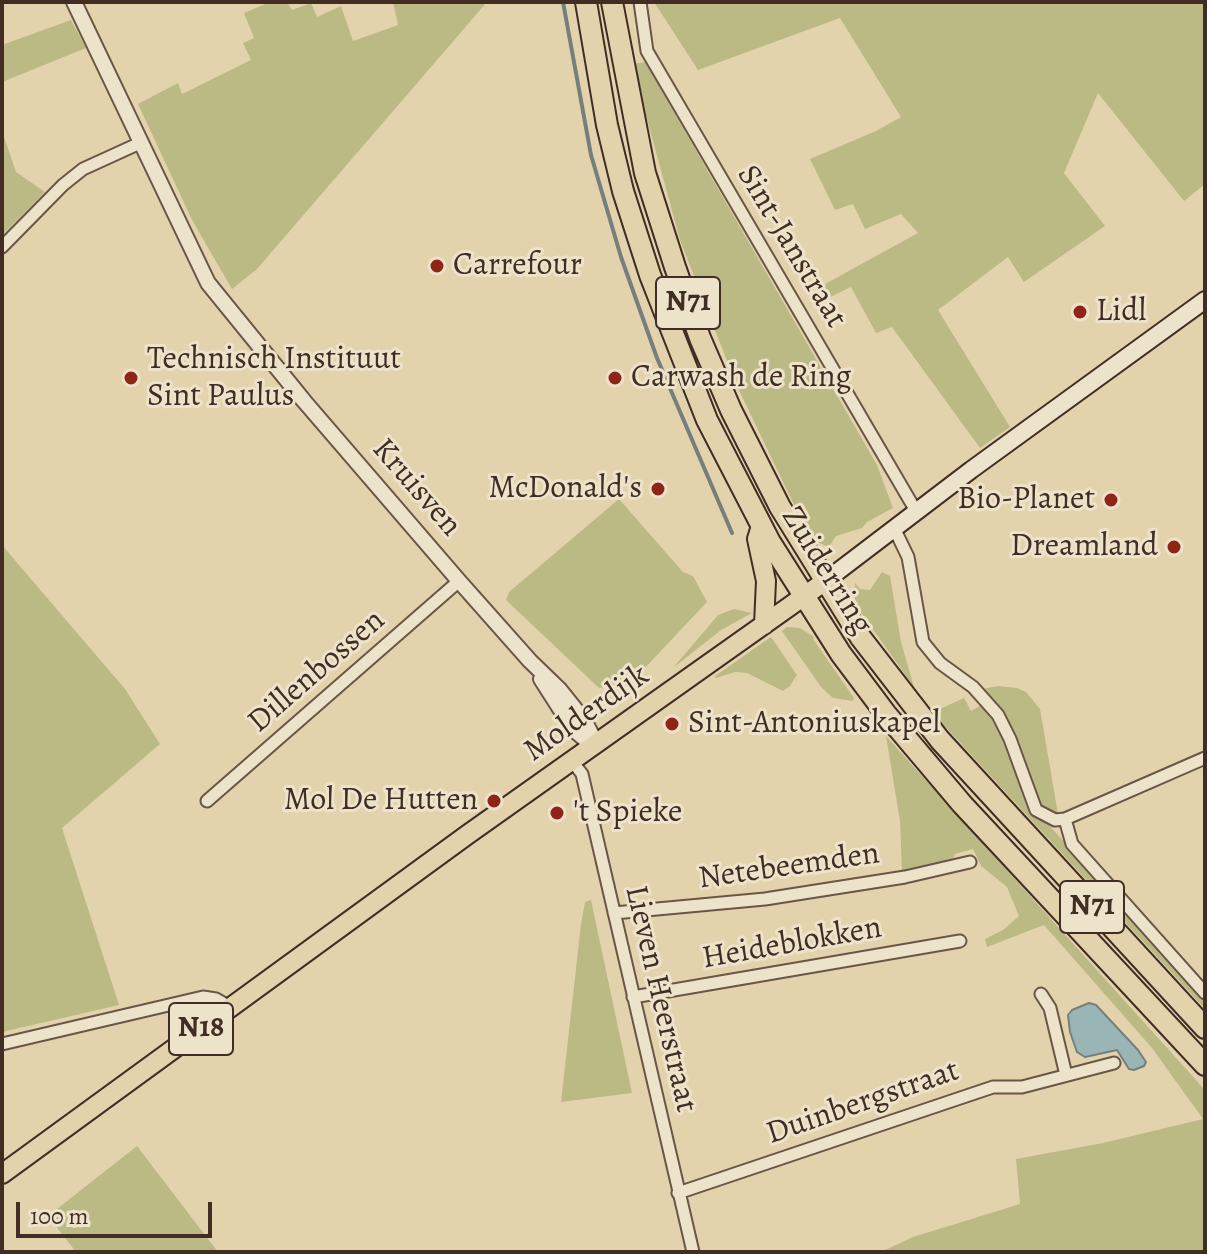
<!DOCTYPE html>
<html>
<head>
<meta charset="utf-8">
<style>
	body { margin:0 }
	#map { position:relative; width:1207px; height:1254px; overflow:hidden; background:#e3d3ad; font-family:Alegreya,serif }
	canvas { display:block }
	.frame { position:absolute; inset:0; border:4px solid #412d24; pointer-events:none }
	.scale { position:absolute; left:16px; top:1202px; width:196px; height:36px; box-sizing:border-box; border:4px solid #412d24; border-top:0; padding-left:10px; font-size:24px; line-height:28px; white-space:nowrap; color:#412d24; -webkit-text-stroke:6px #ede2ca; paint-order:stroke }
</style>
</head>
<body>
<div id="map">
<canvas width="1207" height="1254"></canvas>
<div class="frame"></div>
<div class="scale">100 m</div>
</div>
<script>
const ctx = document.querySelector('canvas').getContext('2d');
ctx.lineJoin = 'round';
function paint(path, color) { ctx.fillStyle = color; ctx.fill(path, 'evenodd'); }
const shape = rows => new Path2D(rows.map(r => 'M' + r).join(''));
function stroke(path, color, width, dash) { ctx.strokeStyle = color; ctx.lineWidth = width; ctx.lineCap = dash ? 'butt' : 'round'; ctx.setLineDash(dash || []); ctx.stroke(path); }
function drawText(font, color, halo, rows, align = 'center') {
  ctx.font = font + ' Alegreya,serif'; ctx.lineWidth = 6; ctx.setLineDash([]); ctx.textBaseline = 'middle'; ctx.strokeStyle = halo; ctx.fillStyle = color; for (const [text, x, y, turn = 0] of rows) {
    ctx.save(); ctx.translate(x, y); ctx.rotate((+turn || 0) * Math.PI / 180); ctx.textAlign = isNaN(turn) ? turn : align; if (halo) ctx.strokeText(text, 0, 0); ctx.fillText(text, 0, 0); ctx.restore();
  }
}
paint(shape([
	[270,2,287,2,292,10,311,3,317,17,341,6,353,41,398,25,393,2,487,2,257,269,232,289,192,220,138,104,178,83,182,94,251,60,243,43,254,38,244,13],
	[654,2,1204,2,1205,184,1184,201,1098,93,1064,173,1105,226,1024,282,1008,257,938,310,1010,427,980,448,892,327,876,333,851,287,822,301,816,289,918,233,901,214,865,229,853,204,835,210,810,159,876,131,901,117,840,18,698,70],
	[71,20,86,48,2,82,2,45],
	[645,62,877,465,893,508,867,522,862,528,836,536,829,547,817,542,795,507,736,384,680,240,632,64],
	[2,131,16,172,45,192,2,235],
	[619,499,683,572,693,576,707,602,642,671,617,685,599,688,506,600,509,592],
	[2,545,125,689,160,744,62,828,119,1005,2,1032],
	[882,572,890,576,901,642,914,687,862,614,855,599,855,583,860,589,870,590],
	[734,609,752,613,721,630,673,668,718,615],
	[787,627,800,628,814,637,813,639,854,698,853,701,833,698,821,687,782,631],
	[771,637,797,675,790,686,783,691,747,673,735,672,716,678,715,676],
	[998,686,1017,688,1026,692,1040,709,1058,814,1040,808,999,709,982,689],
	[964,698,971,711,983,704,995,722,1033,815,1048,824,1205,997,1205,1009,929,709,942,708],
	[886,736,1205,1090,1205,1252,881,1252,913,1237,1020,1204,1016,1159,1103,1143,1203,1119,1152,1048,1044,925,987,947,985,939,1003,930,1019,916,1007,887,981,866,973,849,955,854,952,861,902,873,900,821],
	[591,900,632,1093,561,1102,581,924,585,902],
	[137,1146,218,1252,76,1252,48,1216]
]), '#bbba85');
const water = shape([
	[1089,1003,1096,1005,1138,1050,1146,1062,1144,1066,1134,1070,1129,1069,1117,1050,1085,1057,1077,1052,1070,1032,1068,1015,1072,1010,1089,1003]
]);
paint(water, '#99b5b5');
stroke(water, '#767f7b', 2);
stroke(shape([
	[563,2,591,155,621,257,657,358,732,533]
]), '#767f7b', 4);
const minor = shape([
	[640,2,647,51,916,511],
	[2,247,63,185,83,169,140,143],
	[894,528,908,557,923,642,940,663,973,687,998,715,1010,739,1036,810,1055,820,1065,819,1205,758],
	[572,761,582,774,693,1252],
	[207,801,459,581],
	[1065,819,1072,844,1205,993],
	[614,913,765,899,905,877,970,862],
	[1041,994,1050,1008,1066,1075],
	[633,997,960,941],
	[2,1044,203,997,216,999,230,1007],
	[678,1193,993,1087,1022,1087,1114,1063]
]);
const tertiary = shape([
	[74,2,208,283,304,401,459,581,530,661,560,690,584,720,596,743],
	[541,679,573,729,585,739,596,743]
]);
const secondary = shape([
	[824,582,971,470,1205,300]
]);
const primary = shape([
	[761,526,757,539,766,581,764,625],
	[2,1174,467,835,824,582]
]);
const trunk = shape([
	[586,2,607,125,623,191,650,275,707,420,770,542,841,654,886,714,962,804,1205,1065],
	[612,2,645,173,675,267,700,338,731,410,780,507,861,638,940,740,1205,1028]
]);
stroke(minor, '#6a5646', 15);
stroke(tertiary, '#6a5646', 18);
stroke(secondary, '#412d24', 20);
stroke(primary, '#412d24', 22);
stroke(trunk, '#412d24', 24);
stroke(minor, '#ede2ca', 11);
stroke(tertiary, '#ede2ca', 14);
stroke(secondary, '#ede2ca', 16);
stroke(primary, '#e3d3ad', 18);
stroke(trunk, '#e3d3ad', 20);
for (const [x, y, r, color] of [
	[437,266,8,"#8f2418"],
	[1080,312,8,"#8f2418"],
	[131,378,8,"#8f2418"],
	[615,378,8,"#8f2418"],
	[658,489,8,"#8f2418"],
	[1111,500,8,"#8f2418"],
	[1174,547,8,"#8f2418"],
	[672,724,8,"#8f2418"],
	[494,801,8,"#8f2418"],
	[557,813,8,"#8f2418"]
]) { const dot = new Path2D(); dot.arc(x, y, r, 0, 2 * Math.PI); ctx.fillStyle = color; ctx.fill(dot); stroke(dot, '#ede2ca', 3); }
for (const [x, y, w] of [
	[688,303,64],
	[1092,907,64],
	[201,1029,64]
]) { const box = new Path2D(); box.roundRect(x - w / 2, y - 26, w, 52, 6); ctx.fillStyle = '#ede2ca'; ctx.fill(box); stroke(box, '#412d24', 2); }
drawText('bold 30px', '#412d24', null, [
	["N71",688,303],
	["N71",1092,907],
	["N18",201,1029]
]);
drawText('32px', '#412d24', '#ede2ca', [
	["Sint-Janstraat",791,247,59],
	["Kruisven",416,488,49],
	["Zuiderring",826,571,58],
	["Dillenbossen",317,672,-41],
	["Molderdijk",587,714,-35],
	["Netebeemden",789,867,-8],
	["Heideblokken",792,944,-10],
	["Lieven Heerstraat",660,999,77],
	["Duinbergstraat",863,1103,-19]
]);
drawText('32px', '#412d24', '#ede2ca', [
	["Carrefour",453,266],
	["Lidl",1096,312],
	["Technisch Instituut",147,360],
	["Sint Paulus",147,397],
	["Carwash de Ring",631,378],
	["McDonald's",642,489,"right"],
	["Bio-Planet",1095,500,"right"],
	["Dreamland",1158,547,"right"],
	["Sint-Antoniuskapel",688,724],
	["Mol De Hutten",478,801,"right"],
	["'t Spieke",573,813]
], 'left');
</script>
</body>
</html>
